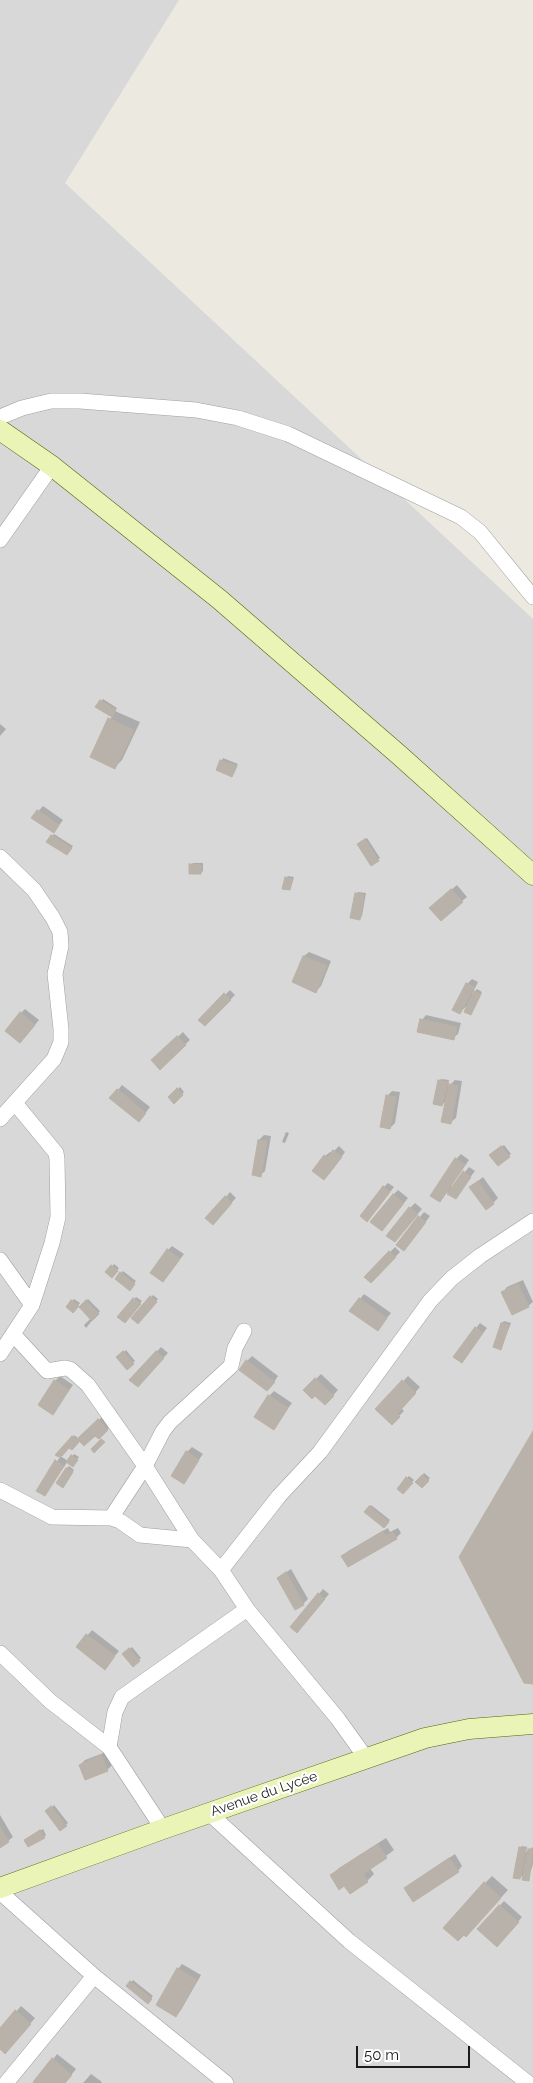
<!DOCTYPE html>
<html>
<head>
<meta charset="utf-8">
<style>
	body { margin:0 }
	#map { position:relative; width:533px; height:2083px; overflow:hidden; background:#ece9e1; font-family:Raleway,sans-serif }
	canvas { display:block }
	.scale { position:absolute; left:356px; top:2046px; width:114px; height:22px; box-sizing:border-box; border:2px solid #1b1b1b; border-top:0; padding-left:6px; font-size:15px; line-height:18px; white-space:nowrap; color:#1b1b1b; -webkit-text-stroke:4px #fff; paint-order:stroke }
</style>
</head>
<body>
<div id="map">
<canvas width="533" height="2083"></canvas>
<div class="scale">50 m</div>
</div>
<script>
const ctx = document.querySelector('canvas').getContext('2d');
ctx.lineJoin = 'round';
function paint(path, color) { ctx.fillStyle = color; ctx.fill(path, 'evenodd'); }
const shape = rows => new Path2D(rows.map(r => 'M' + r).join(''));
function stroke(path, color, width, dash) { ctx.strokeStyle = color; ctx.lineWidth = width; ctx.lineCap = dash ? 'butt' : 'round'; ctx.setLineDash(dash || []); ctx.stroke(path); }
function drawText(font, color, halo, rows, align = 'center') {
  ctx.font = font + ' Raleway,sans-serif'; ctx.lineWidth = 4.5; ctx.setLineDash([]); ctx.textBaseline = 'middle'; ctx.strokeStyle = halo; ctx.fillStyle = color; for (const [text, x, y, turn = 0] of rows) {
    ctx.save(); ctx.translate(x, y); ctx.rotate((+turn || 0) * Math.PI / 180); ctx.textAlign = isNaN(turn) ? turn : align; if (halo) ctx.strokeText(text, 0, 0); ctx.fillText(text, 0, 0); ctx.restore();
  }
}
paint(shape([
	[0,0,179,0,65,183,533,619,533,2083,0,2083]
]), '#d9d8d8');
paint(shape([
	[103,699,117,708,115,711,140,722,122,760,115,767,92,757,112,716,101,701],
	[0,724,6,729,0,736],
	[223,758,238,764,232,775,217,769],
	[43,806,63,820,54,832,33,817],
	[54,834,73,846,69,852,52,836],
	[367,838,380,858,372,864,360,842],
	[193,863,203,863,203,871,201,873,191,865],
	[288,876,294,877,290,889,286,878],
	[457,885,467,897,462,901,436,903],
	[358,892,366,893,362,916,360,918,356,894],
	[309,952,331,961,321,986,316,991,304,956],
	[472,979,478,982,472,994,477,989,482,992,471,1013,469,1004,460,1012,467,984],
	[230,990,235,995,205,1025,200,1020],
	[25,1009,39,1020,25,1037,21,1013],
	[426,1015,461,1023,458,1034,453,1038,422,1020],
	[183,1032,190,1040,160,1068,153,1060],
	[441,1079,449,1080,448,1087,455,1080,462,1081,456,1118,451,1122,447,1100,442,1105,439,1081],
	[122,1085,150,1107,144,1115,118,1090],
	[180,1087,184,1092,174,1102,170,1097],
	[392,1091,400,1092,395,1123,390,1128,387,1096],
	[286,1132,289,1133,285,1143,282,1142],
	[264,1135,271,1136,265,1171,260,1175,254,1174,259,1140],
	[504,1145,511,1154,498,1164,493,1153],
	[339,1146,345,1152,329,1174,325,1156,330,1152,332,1153],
	[461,1154,469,1160,451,1186,453,1187,469,1167,475,1171,455,1198,447,1192,440,1201,456,1159],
	[483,1177,498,1198,493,1203,471,1187],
	[388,1183,394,1187,372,1215,384,1187],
	[398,1190,408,1198,386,1225,393,1195],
	[230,1192,236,1198,217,1218,226,1197],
	[415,1203,422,1209,399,1236,410,1208],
	[424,1212,430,1216,408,1245,397,1245],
	[172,1246,184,1254,167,1276,168,1250],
	[395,1247,400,1252,371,1282,366,1277],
	[114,1264,119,1268,112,1276,107,1272],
	[123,1271,136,1281,129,1289,116,1279],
	[523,1280,533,1302,528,1306,503,1292,507,1287],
	[364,1294,391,1313,378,1329,351,1310],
	[153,1295,158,1299,138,1322,133,1318],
	[136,1297,142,1301,125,1321,119,1316],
	[74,1299,80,1303,75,1309,72,1301],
	[88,1299,100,1311,86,1328,84,1325,91,1318,81,1307],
	[504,1321,511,1323,501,1349,502,1323],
	[480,1323,487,1328,466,1356,476,1328],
	[161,1347,168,1353,138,1386,131,1380],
	[126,1350,135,1361,127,1368,118,1357],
	[252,1356,278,1376,272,1385,247,1361],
	[321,1374,338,1390,325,1404,315,1394,305,1390],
	[60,1376,73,1385,53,1413,55,1381],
	[408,1376,420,1387,401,1408,404,1411,392,1423,377,1409],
	[274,1391,292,1403,273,1429,269,1396],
	[103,1416,112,1425,99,1437,95,1434,84,1444,80,1439,72,1448,69,1446,62,1455,61,1453,59,1455,68,1461,74,1454,79,1457,73,1465,68,1461,45,1494,38,1490,60,1457,57,1455,73,1437,74,1435,79,1439],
	[192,1447,203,1454,183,1482,187,1452],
	[69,1466,74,1470,65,1484,67,1468],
	[424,1473,430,1478,422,1487,417,1482],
	[409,1476,414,1480,403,1492,398,1488],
	[371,1505,390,1520,386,1525,366,1512],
	[388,1528,390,1532,398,1528,401,1533,396,1538,349,1566,343,1556,348,1551],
	[291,1569,308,1599,303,1604,278,1578],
	[323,1589,329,1594,302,1626,319,1594],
	[92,1630,119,1651,109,1663,78,1647],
	[132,1647,141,1658,133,1665,124,1654],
	[106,1752,112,1765,107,1770,80,1765,85,1760],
	[54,1805,68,1823,60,1829,47,1812],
	[0,1815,13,1837,0,1847],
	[43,1829,46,1835,44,1837,27,1838],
	[386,1838,394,1850,370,1868,374,1874,367,1881,345,1884,331,1876,339,1868],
	[522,1846,527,1847,526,1852,533,1847,533,1864,528,1880,525,1873,520,1878,520,1848],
	[455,1854,462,1866,458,1871,405,1888],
	[492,1876,508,1890,473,1928,485,1883],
	[504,1901,522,1917,502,1940,479,1929],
	[182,1964,201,1975,181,2010,176,2015,178,1969],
	[133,1980,153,1996,148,2002,128,1986],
	[21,2006,35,2018,10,2047,0,2048,0,2030],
	[57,2054,76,2069,65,2083,36,2083],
	[91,2074,102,2082,101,2083,83,2083]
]), '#0003');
const building = shape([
	[100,700,116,710,112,717,95,707,100,700],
	[108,718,134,730,115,769,90,757,108,718],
	[220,760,237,766,232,777,216,770,220,760],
	[37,810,59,825,54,833,31,818,37,810],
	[51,835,72,848,67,855,46,842,51,835],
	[365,839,379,861,371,866,357,844,365,839],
	[189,864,201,865,201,874,189,874,189,864],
	[285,877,293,879,290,890,282,889,285,877],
	[451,889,463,902,441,921,429,908,451,889],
	[355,893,364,895,360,920,350,918,355,893],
	[303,956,327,966,316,993,292,982,303,956],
	[466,983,474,987,460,1014,452,1010,466,983],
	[474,991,481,994,471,1015,464,1012,474,991],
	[224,993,231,1000,205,1026,198,1020,224,993],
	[20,1012,35,1025,20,1043,5,1031,20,1012],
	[420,1019,457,1027,454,1040,417,1032,420,1019],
	[177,1036,186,1045,160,1070,151,1060,177,1036],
	[438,1080,448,1082,442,1106,433,1104,438,1080],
	[449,1084,458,1086,451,1124,441,1122,449,1084],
	[177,1088,183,1095,174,1104,168,1097,177,1088],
	[117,1089,146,1113,139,1122,109,1098,117,1089],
	[386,1095,396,1097,390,1129,380,1127,386,1095],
	[258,1140,267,1141,261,1177,252,1175,258,1140],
	[501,1146,510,1157,498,1166,489,1155,501,1146],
	[333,1150,342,1157,324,1180,312,1171,324,1155,327,1158,333,1150],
	[455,1158,465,1165,440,1202,430,1196,455,1158],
	[463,1171,471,1177,456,1199,447,1194,463,1171],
	[478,1181,494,1204,486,1210,469,1187,478,1181],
	[383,1186,390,1192,367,1222,360,1216,383,1186],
	[393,1194,404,1203,382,1231,370,1222,393,1194],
	[225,1196,232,1203,213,1225,205,1218,225,1196],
	[409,1207,418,1214,395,1242,386,1236,409,1207],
	[418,1216,426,1222,404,1251,396,1245,418,1216],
	[167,1249,180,1259,163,1282,150,1273,167,1249],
	[389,1251,396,1257,371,1283,364,1277,389,1251],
	[111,1265,118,1271,112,1278,105,1272,111,1265],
	[120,1272,135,1284,130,1291,115,1279,120,1272],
	[518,1284,529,1307,512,1315,501,1292,518,1284],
	[150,1296,157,1302,138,1324,131,1318,150,1296],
	[133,1298,141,1304,125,1323,117,1317,133,1298],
	[359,1298,387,1318,378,1331,349,1311,359,1298],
	[71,1300,79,1306,73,1313,66,1307,71,1300],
	[86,1300,99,1314,92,1321,79,1307,86,1300],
	[501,1323,509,1325,501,1350,493,1347,501,1323],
	[475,1327,483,1333,462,1363,453,1357,475,1327],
	[123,1351,134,1364,127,1370,116,1357,123,1351],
	[156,1351,164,1358,138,1387,129,1380,156,1351],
	[246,1360,275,1382,267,1391,239,1370,246,1360],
	[315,1378,334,1396,325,1405,315,1396,312,1399,303,1390,315,1378],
	[54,1380,69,1390,53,1415,38,1405,54,1380],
	[402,1380,416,1393,397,1414,400,1417,392,1425,375,1409,402,1380],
	[268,1395,288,1408,274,1430,254,1417,268,1395],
	[98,1419,108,1430,99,1439,95,1436,84,1446,77,1439,98,1419],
	[533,1431,533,1684,524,1683,459,1557,533,1431],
	[72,1436,79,1442,72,1450,69,1448,62,1456,61,1455,59,1457,55,1455,72,1436],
	[101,1439,105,1442,94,1453,91,1449,101,1439],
	[186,1451,199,1460,184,1484,171,1476,186,1451],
	[71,1455,78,1460,73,1467,66,1462,71,1455],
	[55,1460,64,1466,45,1496,36,1491,55,1460],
	[66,1468,73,1472,63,1488,56,1483,66,1468],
	[422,1475,429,1481,422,1488,415,1482,422,1475],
	[406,1477,413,1483,403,1494,397,1489,406,1477],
	[369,1506,389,1522,384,1528,364,1512,369,1506],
	[383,1531,385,1536,393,1532,397,1539,348,1567,341,1556,383,1531],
	[286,1572,304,1605,295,1610,277,1578,286,1572],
	[318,1593,325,1599,297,1633,290,1627,318,1593],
	[86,1634,115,1656,105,1670,76,1647,86,1634],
	[129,1648,140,1661,133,1667,122,1654,129,1648],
	[101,1755,108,1771,85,1780,79,1765,101,1755],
	[51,1806,67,1826,60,1831,45,1811,51,1806],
	[0,1827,9,1842,0,1848,0,1827],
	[40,1830,45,1838,28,1847,24,1840,40,1830],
	[378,1844,387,1858,363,1874,368,1882,350,1894,344,1886,339,1890,330,1875,378,1844],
	[519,1847,526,1848,520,1879,513,1878,519,1847],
	[528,1849,533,1849,529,1881,522,1880,528,1849],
	[449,1858,459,1872,413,1902,404,1888,449,1858],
	[484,1882,501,1898,466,1937,464,1935,458,1941,443,1928,484,1882],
	[499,1905,519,1922,497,1947,477,1929,499,1905],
	[177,1968,197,1980,176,2017,156,2005,177,1968],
	[130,1981,152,1999,148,2004,126,1986,130,1981],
	[15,2010,31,2024,5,2054,0,2049,0,2028,15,2010],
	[52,2058,72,2075,65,2083,34,2083,33,2082,52,2058]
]);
paint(building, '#b8b2ab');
stroke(building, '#bcb2a4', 1);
const street = shape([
	[0,417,22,408,51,401,80,401,196,410,238,418,288,434,461,517,480,532,533,597],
	[0,540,52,466],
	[0,857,34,890,53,918,60,932,61,946,55,974,61,1029,61,1042,54,1059,0,1119],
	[0,1260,32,1305],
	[13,1334,47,1371,65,1368,70,1369,88,1385,145,1466,192,1540,221,1570],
	[0,1354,32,1305,52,1243,58,1217,57,1159,56,1153,15,1103],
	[0,1490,52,1517,111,1518,120,1521,140,1535,192,1540],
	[111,1518,145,1466,163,1431,170,1422,231,1366,235,1348,244,1331],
	[0,1653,50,1701,109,1747,163,1829],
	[109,1747,115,1712,122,1697,247,1609],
	[366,1758,338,1719,247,1609,221,1570,279,1496,320,1452,430,1301,452,1278,480,1256,533,1221],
	[209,1813,349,1941,528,2083],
	[0,1892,94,1976,226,2083],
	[6,2083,94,1976]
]);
const secondary = shape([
	[0,430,52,466,219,599,398,754,533,875],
	[0,1888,163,1829,425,1738,469,1729,533,1724]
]);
stroke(street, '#9f9f9f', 16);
stroke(secondary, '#51670c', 21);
stroke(street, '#fff', 15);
stroke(secondary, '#e9f4b6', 20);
drawText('14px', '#1b1b1b', '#fff', [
	["Avenue du Lycée",264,1794,-19]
]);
</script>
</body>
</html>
